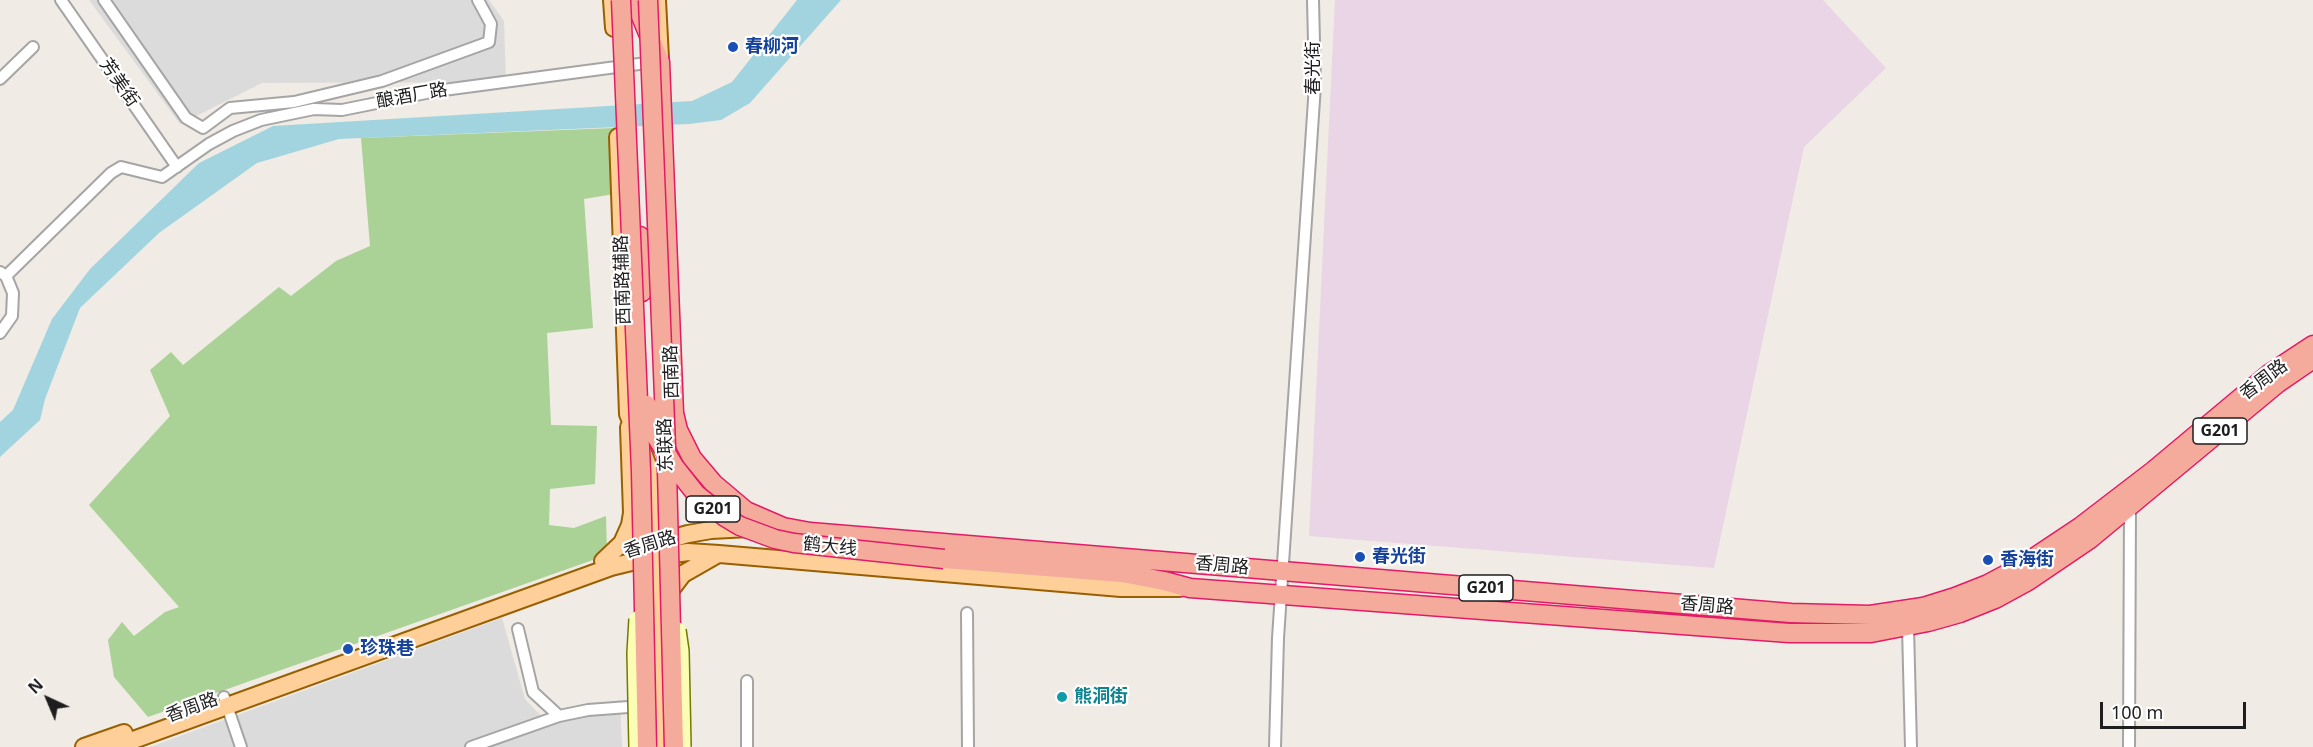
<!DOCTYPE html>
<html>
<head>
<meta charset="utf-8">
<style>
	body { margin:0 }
	#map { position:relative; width:2313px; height:747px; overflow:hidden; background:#f0ebe4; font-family:"Noto Sans",sans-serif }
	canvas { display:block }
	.north { position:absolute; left:18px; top:669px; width:60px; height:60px; -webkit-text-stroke:4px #fff; paint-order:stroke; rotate:316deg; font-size:16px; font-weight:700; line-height:24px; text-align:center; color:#1e1e1e }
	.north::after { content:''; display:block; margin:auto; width:21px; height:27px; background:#1e1e1e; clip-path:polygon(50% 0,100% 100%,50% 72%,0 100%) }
	.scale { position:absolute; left:2100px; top:702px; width:146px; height:27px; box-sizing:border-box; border:3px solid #1e1e1e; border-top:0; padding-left:8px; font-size:18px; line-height:21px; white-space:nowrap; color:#1e1e1e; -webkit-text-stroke:4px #fff; paint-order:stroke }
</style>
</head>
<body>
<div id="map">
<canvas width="2313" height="747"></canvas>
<div class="north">N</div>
<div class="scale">100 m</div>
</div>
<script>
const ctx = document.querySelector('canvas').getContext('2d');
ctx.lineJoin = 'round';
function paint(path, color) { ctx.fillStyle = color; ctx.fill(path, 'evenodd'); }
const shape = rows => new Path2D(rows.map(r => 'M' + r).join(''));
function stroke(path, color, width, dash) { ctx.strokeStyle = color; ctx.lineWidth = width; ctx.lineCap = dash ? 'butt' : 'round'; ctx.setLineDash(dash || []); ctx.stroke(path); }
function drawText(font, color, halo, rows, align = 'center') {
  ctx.font = font + ' "Noto Sans","Noto Sans SC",sans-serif'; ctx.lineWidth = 4.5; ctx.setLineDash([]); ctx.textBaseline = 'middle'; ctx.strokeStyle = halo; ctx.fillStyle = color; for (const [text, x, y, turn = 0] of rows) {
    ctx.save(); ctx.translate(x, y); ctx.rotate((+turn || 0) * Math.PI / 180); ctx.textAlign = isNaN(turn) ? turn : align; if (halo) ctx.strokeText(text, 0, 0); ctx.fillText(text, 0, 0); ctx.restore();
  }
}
paint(shape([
	[89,0,489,0,504,21,506,82,262,83,180,124],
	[502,618,525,699,540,715,620,700,622,747,150,747]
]), '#dcdbdb');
paint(shape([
	[1335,0,1823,0,1886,68,1804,147,1714,568,1309,536]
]), '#e9d5e6');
paint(shape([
	[614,128,614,194,584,199,593,328,547,333,551,425,597,426,595,484,550,489,549,525,574,528,606,516,607,555,148,717,114,677,108,640,122,622,134,636,165,612,179,607,89,505,170,416,150,370,171,352,183,365,279,287,291,296,336,261,370,246,361,138]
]), '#aad196');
paint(shape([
	[797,0,841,0,750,103,721,120,689,124,339,139,257,163,159,233,80,308,45,399,40,420,0,457,0,422,13,410,52,319,90,269,199,163,273,126,692,101,732,82]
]), '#a2d4e0');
const minor = shape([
	[61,0,177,167],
	[104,0,186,118,203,128,230,108,294,102,382,81,489,42,491,24,478,0],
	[0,79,33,47],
	[6,276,111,173,121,167,162,177,209,144,233,131,261,120,314,109,342,110,436,91,654,62],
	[0,333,12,316,13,293,6,276,0,272],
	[967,613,968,747],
	[1908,627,1911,747],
	[518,629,533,692,559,716],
	[224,697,241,747],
	[471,747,559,716,588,710,642,706],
	[747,747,747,681],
	[1275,747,1278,638,1315,85,1313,0],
	[2129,747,2130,504]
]);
const primary = shape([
	[612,0,614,28],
	[657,0,660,58],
	[618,137,628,414,650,471,656,747],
	[631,550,688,534,711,530,749,528],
	[603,561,622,543,630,525,632,513,629,427],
	[667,595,683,574,718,554],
	[84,747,124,733],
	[114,747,611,567,652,557,688,552,719,554,1121,588,1180,588]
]);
const trunk = shape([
	[638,0,640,14,660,62,674,413,678,430,692,458,714,484,746,511,783,527,810,532,1791,613,1870,615,1923,607,1955,597,1988,584,2020,567,2080,527,2153,471,2269,374,2313,345],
	[640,236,642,292],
	[944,559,1122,573,1164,581,1190,588,1789,633,1871,633,1928,622,1960,613,1995,599,2028,581,2090,539,2278,383,2313,359]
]);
stroke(minor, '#a5a5a5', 14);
stroke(primary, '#986000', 20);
stroke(trunk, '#e31b67', 21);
stroke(minor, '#fff', 10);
stroke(primary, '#ffcf99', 16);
stroke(trunk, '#f5ab9c', 18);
const secondaryBridge = shape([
	[678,630,681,651,683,747],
	[637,747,635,653,637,619]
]);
const trunkBridge = shape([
	[621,0,641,471,647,747],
	[648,0,667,471,674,747],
	[647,405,651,424,657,438,674,466,696,494,725,517,740,526,775,539,794,543,944,559]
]);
stroke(secondaryBridge, '#727a00', 18, []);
stroke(trunkBridge, '#e31b67', 21, []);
stroke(secondaryBridge, '#fcfdb4', 15);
stroke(trunkBridge, '#f5ab9c', 18);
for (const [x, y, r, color] of [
	[733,47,6,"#1a4fb4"],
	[1360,557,6,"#1a4fb4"],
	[1988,560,6,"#1a4fb4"],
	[348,649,6,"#1a4fb4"],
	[1062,697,6,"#0f9aa8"]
]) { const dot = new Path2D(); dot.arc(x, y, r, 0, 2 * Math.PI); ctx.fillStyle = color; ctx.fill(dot); stroke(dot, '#fff', 2); }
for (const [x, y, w] of [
	[2220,431,54],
	[713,509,54],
	[1486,588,54]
]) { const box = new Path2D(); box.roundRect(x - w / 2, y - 13, w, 26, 4.5); ctx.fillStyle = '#fff'; ctx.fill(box); stroke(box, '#1e1e1e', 1.5); }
drawText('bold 16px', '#1e1e1e', null, [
	["G201",2220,431],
	["G201",713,509],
	["G201",1486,588]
]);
drawText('bold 18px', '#164399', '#fff', [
	["春柳河",745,47],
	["春光街",1372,557],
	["香海街",2000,560],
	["珍珠巷",360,649]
], 'left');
drawText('18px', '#1e1e1e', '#fff', [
	["春光街",1314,68,-90],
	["芳美街",119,83,55],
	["酿酒厂路",412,96,-10],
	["西南路辅路",623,280,-92],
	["西南路",672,372,-92],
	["香周路",2264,380,-37],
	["东联路",666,445,-92],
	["香周路",650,545,-17],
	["鹤大线",830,547,6],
	["香周路",1222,566,5],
	["香周路",1707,606,5],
	["香周路",192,708,-20]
]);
drawText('bold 18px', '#0d838f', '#fff', [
	["熊洞街",1074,697]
], 'left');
</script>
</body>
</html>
